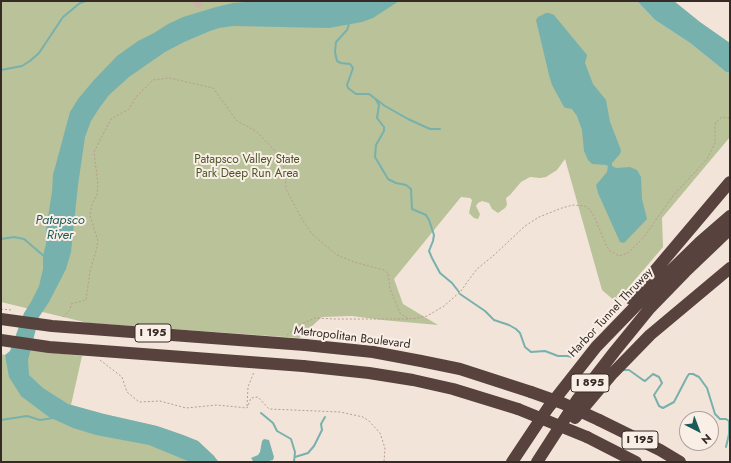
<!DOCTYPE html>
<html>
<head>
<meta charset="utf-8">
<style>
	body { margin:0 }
	#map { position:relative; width:731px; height:463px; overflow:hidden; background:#f3e4da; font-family:Jost,sans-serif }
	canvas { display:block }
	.frame { position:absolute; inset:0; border:2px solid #362a27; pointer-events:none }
	.north { position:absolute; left:679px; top:411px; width:40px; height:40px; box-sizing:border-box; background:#faefe6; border:1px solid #aca09a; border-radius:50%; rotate:138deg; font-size:11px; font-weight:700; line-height:16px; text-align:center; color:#362a27 }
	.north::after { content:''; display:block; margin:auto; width:14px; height:18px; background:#1a5a57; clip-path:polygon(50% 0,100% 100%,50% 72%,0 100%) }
</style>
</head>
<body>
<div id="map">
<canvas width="731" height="463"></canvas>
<div class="frame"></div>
<div class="north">N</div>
</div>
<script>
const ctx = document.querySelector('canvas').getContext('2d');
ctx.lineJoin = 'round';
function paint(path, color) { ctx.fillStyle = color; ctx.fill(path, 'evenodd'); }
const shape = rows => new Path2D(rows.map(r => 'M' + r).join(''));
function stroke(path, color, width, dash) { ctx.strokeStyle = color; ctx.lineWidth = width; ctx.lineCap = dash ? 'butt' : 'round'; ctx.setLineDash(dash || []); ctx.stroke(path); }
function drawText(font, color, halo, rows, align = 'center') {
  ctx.font = font + ' Jost,sans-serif'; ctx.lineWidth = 4; ctx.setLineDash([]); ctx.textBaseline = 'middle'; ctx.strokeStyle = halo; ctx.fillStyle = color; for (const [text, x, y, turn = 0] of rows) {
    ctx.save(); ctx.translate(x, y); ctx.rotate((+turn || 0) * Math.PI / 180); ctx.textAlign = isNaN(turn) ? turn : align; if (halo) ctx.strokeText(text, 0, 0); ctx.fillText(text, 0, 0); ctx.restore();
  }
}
paint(shape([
	[1,1,637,1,655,20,690,43,726,72,730,73,730,137,662,218,663,247,616,302,602,290,565,159,557,170,546,177,540,178,530,177,521,182,510,195,506,198,507,205,505,208,498,213,492,209,489,203,482,201,478,203,476,206,480,214,479,217,478,219,474,218,469,213,472,200,470,198,461,197,394,279,403,304,438,325,382,320,352,316,322,317,299,338,88,323,1,302],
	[31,350,82,356,71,405,104,414,157,426,183,435,198,441,214,456,219,462,1,462,1,354,5,355]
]), '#b9c299');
paint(shape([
	[257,1,322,2,335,1,399,1,373,18,362,22,329,28,233,26,219,28,210,31,184,42,165,52,129,77,109,95,100,107,91,121,85,137,78,185,71,252,66,269,49,302,39,317,28,360,29,375,43,388,68,404,104,414,157,426,183,435,198,441,214,456,218,462,190,462,149,445,96,435,73,428,49,417,21,396,9,377,5,355,10,351,24,313,31,302,39,286,43,269,43,256,46,244,46,230,52,192,53,175,70,112,78,99,94,80,117,56,138,41,154,33,168,24,183,17,216,7,233,3],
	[637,1,674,1,700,22,730,43,730,73,726,72,690,43,655,20],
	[546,13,549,13,554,15,587,55,585,63,593,84,606,100,610,122,621,150,620,154,612,163,612,166,616,168,630,167,637,170,641,177,642,199,647,219,624,243,620,242,598,193,596,185,607,172,608,166,606,165,592,164,588,160,584,151,582,130,577,116,572,109,566,108,564,107,552,85,549,75,536,20,538,17],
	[264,439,269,440,274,457,273,460,265,462,253,461,251,458,258,455,260,452,262,441]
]), '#77b1ad');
stroke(shape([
	[349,24,347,30,336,42,335,52,337,61,341,63,350,64,353,68,347,85,348,88,356,94,369,94,385,106,408,119,430,129,440,129],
	[1,70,22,66,30,61,39,53,63,17,80,3,86,1],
	[376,100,379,105,377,118,384,127,384,131,376,145,375,157,388,179,396,183,406,185,411,189,412,209,426,215,429,220,434,235,433,241,429,251,432,258,440,273,452,283,459,292],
	[1,239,14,237,24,239,45,257],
	[460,294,485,311,494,320,509,325,516,329,520,333,525,347,531,352,545,351,558,356,567,356,572,357],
	[623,370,629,370,643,380,645,381,653,374,659,377,662,383,654,395,659,406,663,408,674,402,687,377,689,374,693,374,699,377,707,388,715,414,720,419,726,419,729,421,729,434,726,447],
	[261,413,273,423,277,431,291,439,295,452,294,462],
	[1,420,27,416,40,420,53,418],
	[295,457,308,453,314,446,322,430,321,424,325,417]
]), '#77b1ad', 2);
stroke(shape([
	[1,309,12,310],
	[63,317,70,310,71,304,86,300,90,271,96,251,98,241,90,215,92,204,97,195,98,185,94,152,111,119,129,109,136,97,153,80,169,78,213,88,237,121,256,131,279,155,285,169,286,189,289,195,303,221,313,235,337,255,357,263,384,270,388,273,390,289,400,313,407,318,412,319,427,316,444,306,461,291,468,281,477,269,493,256,525,226,539,217,562,208,573,205,585,206,589,209,594,216,607,247,610,251,619,256,628,253,644,237,672,197,707,159,715,143,715,125,716,122,722,117,730,118],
	[287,335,297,326,315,318,335,319,409,319],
	[100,360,122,377,127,392,139,402,160,401,186,408,217,405,247,408,251,398,258,397,269,409,340,412,363,417,369,421,380,433,385,448,384,462],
	[247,406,248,387,254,372]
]), '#b79c8f', 1, [2, 2]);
stroke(shape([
	[198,1,198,4]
]), '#cbb2a5', 8);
stroke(shape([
	[631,299,730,182],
	[305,345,373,352,421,361,460,369,531,392],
	[303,366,369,373,413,380,453,389,518,409],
	[575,418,613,373,650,335,730,268],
	[599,420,660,450,680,462],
	[587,437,636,462],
	[512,462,548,408,596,347,657,284,700,242,730,216],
	[537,462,577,400,615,351,650,308,685,272,730,229]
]), '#58423d', 12);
stroke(shape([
	[1,319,52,326,305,345],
	[1,340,49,347,303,366],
	[531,392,562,403,599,420],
	[518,409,587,437]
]), '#58423d', 12);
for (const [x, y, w] of [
	[153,333,36],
	[590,383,38],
	[640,440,36]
]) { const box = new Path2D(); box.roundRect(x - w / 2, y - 9, w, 18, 3); ctx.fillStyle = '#faefe6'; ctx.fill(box); stroke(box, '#362a27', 1); }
drawText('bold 11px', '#362a27', null, [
	["I 195",153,333],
	["I 895",590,383],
	["I 195",640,440]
]);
drawText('12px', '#4b5629', '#faefe6', [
	["Patapsco Valley State",247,160],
	["Park Deep Run Area",247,174]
]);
drawText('12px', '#362a27', '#faefe6', [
	["Harbor Tunnel Thruway",611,313,-47],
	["Metropolitan Boulevard",352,338,7]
]);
drawText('italic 13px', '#1a5a57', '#faefe6', [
	["Patapsco",60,221],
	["River",60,236]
]);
</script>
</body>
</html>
